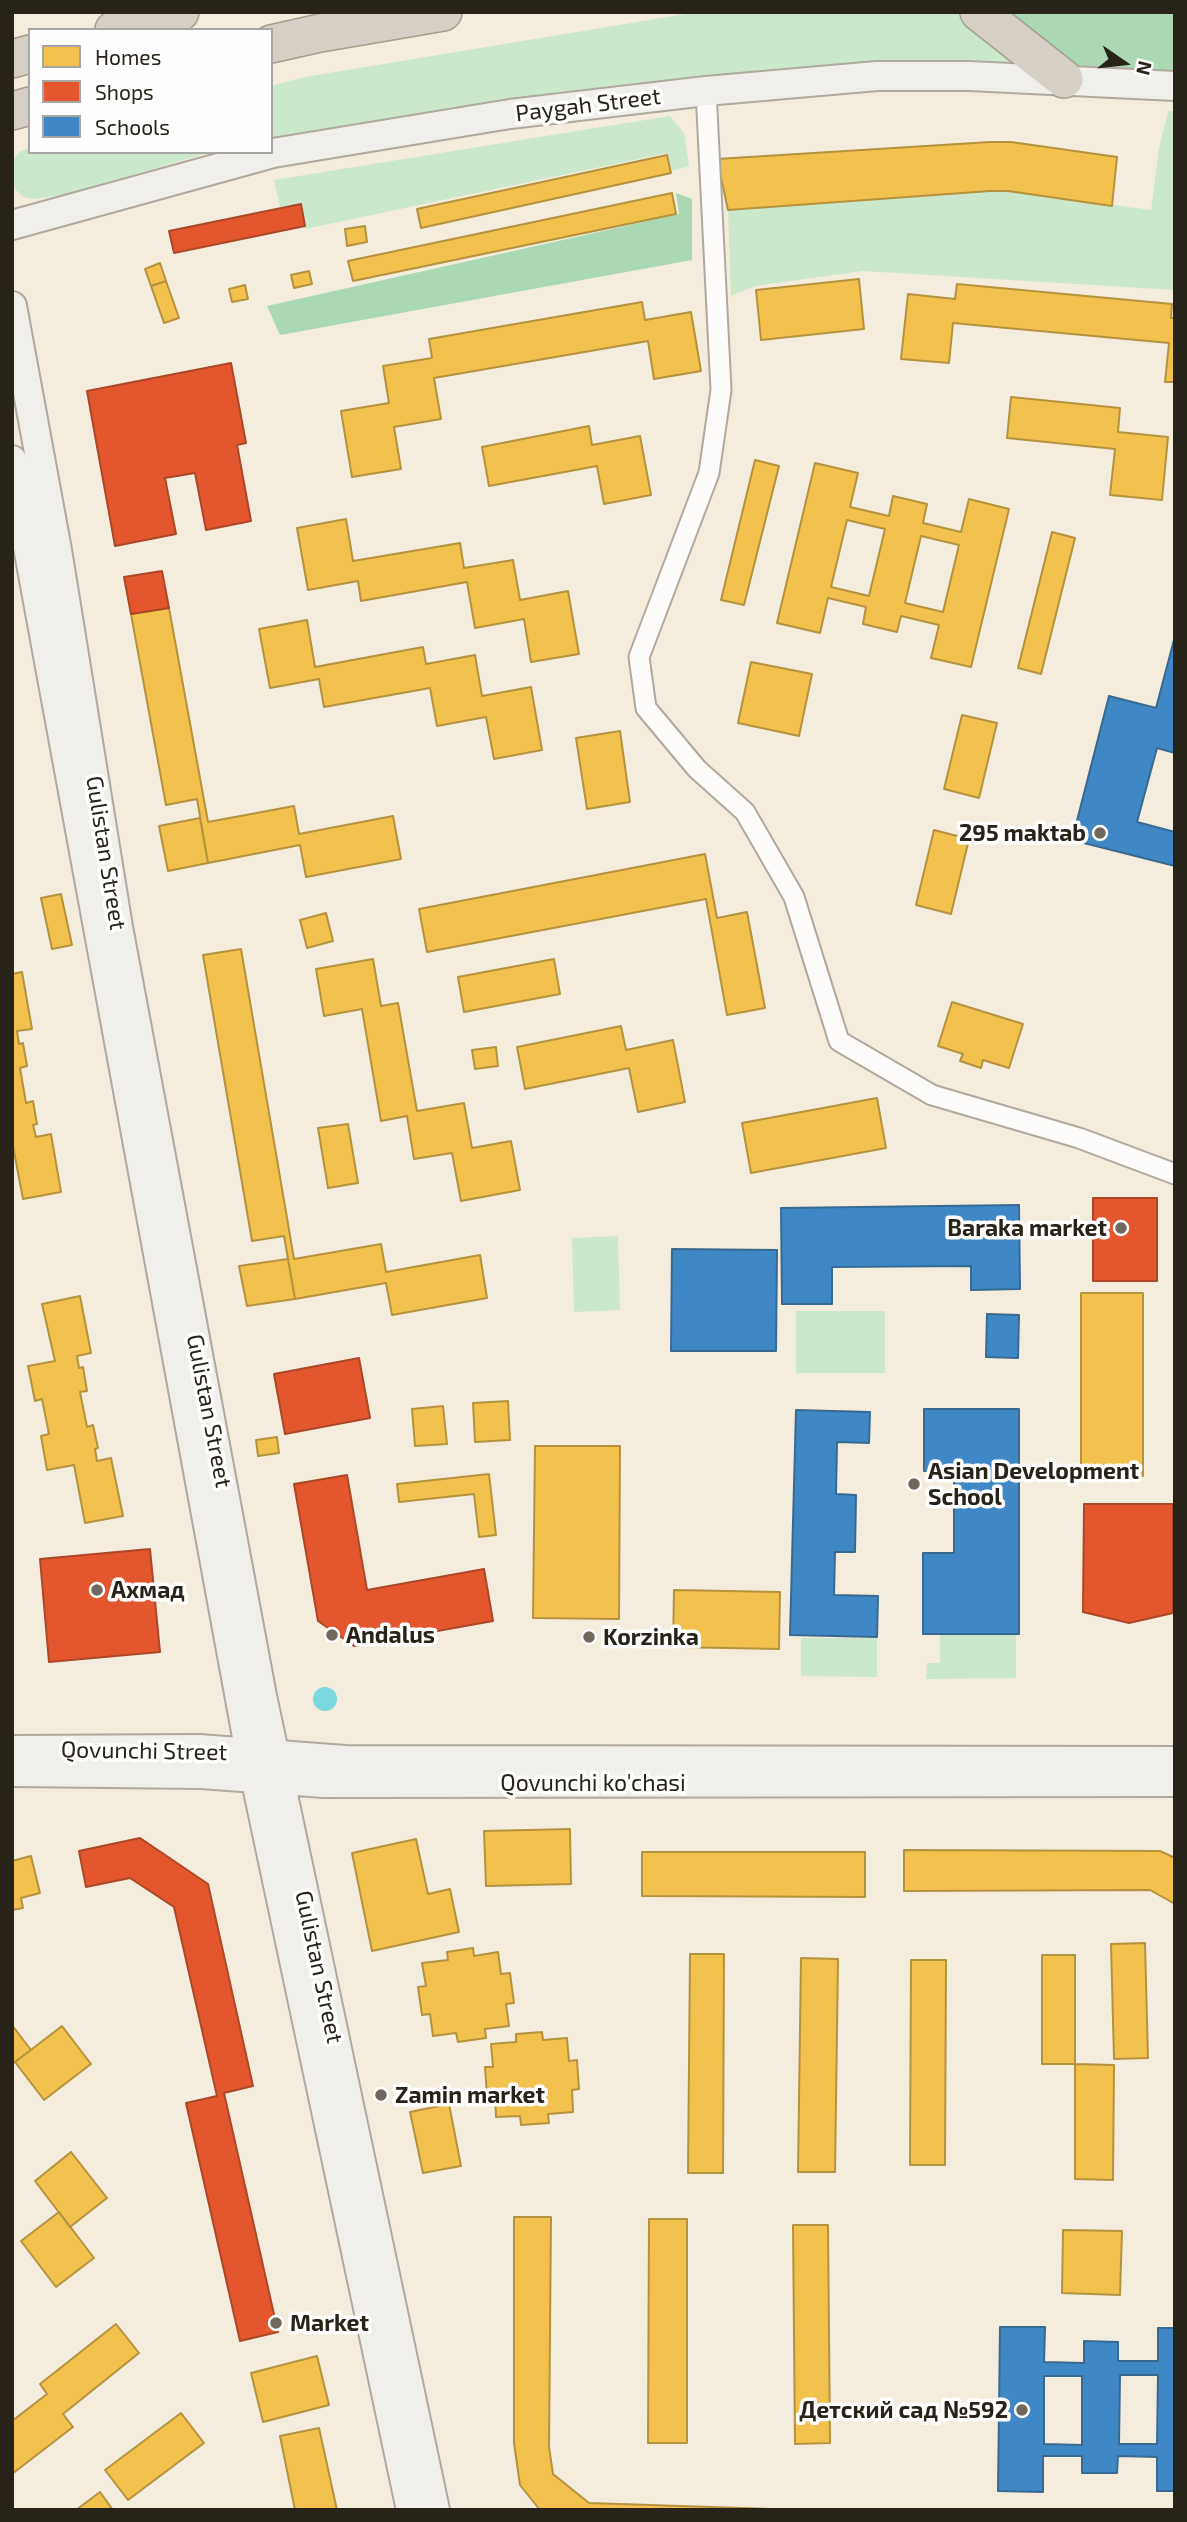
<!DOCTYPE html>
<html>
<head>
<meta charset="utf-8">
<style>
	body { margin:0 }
	#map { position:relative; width:1187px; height:2522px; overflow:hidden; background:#f4ecdd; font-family:"Exo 2",sans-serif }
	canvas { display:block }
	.frame { position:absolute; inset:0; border:14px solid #282318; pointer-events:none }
	.legend { position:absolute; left:28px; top:28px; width:245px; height:126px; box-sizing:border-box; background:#fefefe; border:2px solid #a8a6a2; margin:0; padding:9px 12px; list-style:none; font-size:21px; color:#282318 }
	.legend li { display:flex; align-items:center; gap:14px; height:35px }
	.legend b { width:35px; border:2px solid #a8a6a2 }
	.north { position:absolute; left:1089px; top:28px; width:70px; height:70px; -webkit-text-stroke:5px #fefefe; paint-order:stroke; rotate:104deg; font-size:19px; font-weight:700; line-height:28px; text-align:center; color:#282318 }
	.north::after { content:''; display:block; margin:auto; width:24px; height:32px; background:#282318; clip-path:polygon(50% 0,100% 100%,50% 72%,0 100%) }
</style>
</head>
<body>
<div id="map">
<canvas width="1187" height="2522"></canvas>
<div class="frame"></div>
<ul class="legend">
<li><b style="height:19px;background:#f2c14e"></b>Homes</li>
<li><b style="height:19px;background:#e4572e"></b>Shops</li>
<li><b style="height:19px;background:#3f88c5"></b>Schools</li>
</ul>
<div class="north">N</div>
</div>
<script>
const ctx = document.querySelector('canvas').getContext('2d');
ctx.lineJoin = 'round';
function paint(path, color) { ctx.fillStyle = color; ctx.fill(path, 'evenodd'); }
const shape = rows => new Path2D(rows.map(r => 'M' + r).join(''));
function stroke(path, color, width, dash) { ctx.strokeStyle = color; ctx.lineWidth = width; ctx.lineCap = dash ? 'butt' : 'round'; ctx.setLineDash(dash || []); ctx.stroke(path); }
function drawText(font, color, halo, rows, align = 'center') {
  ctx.font = font + ' "Exo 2",sans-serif'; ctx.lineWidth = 7; ctx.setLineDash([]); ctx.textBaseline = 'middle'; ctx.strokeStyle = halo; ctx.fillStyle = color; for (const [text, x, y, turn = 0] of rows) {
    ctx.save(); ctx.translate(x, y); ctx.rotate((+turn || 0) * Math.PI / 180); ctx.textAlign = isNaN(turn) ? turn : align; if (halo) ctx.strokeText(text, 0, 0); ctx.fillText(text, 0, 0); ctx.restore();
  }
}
paint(shape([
	[698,12,962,12,1034,67,894,63,780,69,529,100,304,133,271,139,271,86,305,77],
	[1168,111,1175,111,1175,290,863,271,755,286,731,296,728,210,990,191,1008,191,1151,210,1159,149],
	[670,116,684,133,689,166,672,171,667,153,305,229,302,204,280,207,274,180],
	[30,147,30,152,211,152,63,195,34,199,23,197,15,189,12,181,14,159,21,151],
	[618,1236,620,1310,574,1312,572,1238],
	[796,1311,885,1311,885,1373,796,1373],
	[940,1635,1016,1635,1016,1678,926,1679,927,1663,940,1663],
	[801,1638,877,1638,877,1677,801,1676]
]), '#cbe8cc');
paint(shape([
	[996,12,1175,12,1175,72,1064,66],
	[676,193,692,199,692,260,280,335,267,306,679,214]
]), '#abd8b4');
paint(shape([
	'313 1699a12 12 0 1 1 24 0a12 12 0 1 1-24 0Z'
]), '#7ad8de');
const homes = shape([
	[990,142,1011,142,1117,157,1112,206,1008,191,990,191,728,210,717,159,990,142],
	[667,155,671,173,421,228,417,209,667,155],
	[672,193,676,214,353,281,348,261,672,193],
	[365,226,367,242,347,246,345,229,365,226],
	[160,263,166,281,151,286,145,269,160,263],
	[309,271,312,284,294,288,291,275,309,271],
	[859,279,864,329,761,340,756,290,859,279],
	[166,281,179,318,164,323,151,286,166,281],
	[957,284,1172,304,1171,318,1175,318,1175,382,1165,382,1169,343,953,323,949,363,901,359,908,294,955,299,957,284],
	[245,285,248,299,232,302,229,289,245,285],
	[642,302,645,320,691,312,701,371,654,379,648,341,434,378,441,419,394,427,401,469,352,477,341,411,389,403,383,366,432,358,429,339,642,302],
	[1011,397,1120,408,1118,432,1168,437,1162,500,1110,495,1115,449,1007,438,1011,397],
	[589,426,592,445,640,436,651,495,604,504,597,466,489,486,482,447,589,426],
	[755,460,779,466,744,605,721,600,755,460],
	[815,463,858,473,850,507,889,516,893,496,927,504,923,523,961,532,969,499,1009,509,971,667,931,658,939,625,901,616,897,632,863,624,866,607,828,598,820,633,777,623,815,463],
	[847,520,885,529,869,596,831,587,847,520],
	[921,536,959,545,943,612,905,603,921,536],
	[346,519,353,561,460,543,464,568,513,560,520,600,568,591,579,654,531,662,524,619,475,628,467,582,361,601,358,581,308,590,297,528,346,519],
	[1052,532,1075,538,1041,674,1018,668,1052,532],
	[169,608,208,822,294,806,299,834,393,816,401,859,306,877,300,845,208,863,197,799,166,805,131,614,169,608],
	[307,620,315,667,423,647,426,664,475,655,482,696,531,687,542,750,494,759,486,717,437,726,430,688,324,707,319,679,270,688,259,629,307,620],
	[751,662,812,674,799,736,738,723,751,662],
	[962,715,997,723,979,798,944,789,962,715],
	[620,731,630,802,587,809,576,738,620,731],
	[200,818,208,863,168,871,159,826,200,818],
	[934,830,969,839,951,914,916,905,934,830],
	[705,854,717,918,747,912,765,1008,727,1015,706,899,427,952,419,909,705,854],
	[61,894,72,945,52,949,41,898,61,894],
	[326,913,333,941,307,948,300,920,326,913],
	[241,949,294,1259,381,1244,386,1272,480,1255,487,1298,392,1315,386,1283,295,1299,284,1236,252,1241,203,955,241,949],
	[373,959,381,1006,398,1003,417,1111,464,1103,472,1148,511,1141,520,1190,461,1201,452,1153,414,1159,407,1116,381,1121,362,1009,324,1016,316,969,373,959],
	[554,959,560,994,464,1012,458,977,554,959],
	[22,972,32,1029,17,1031,19,1044,23,1043,27,1066,20,1068,26,1103,33,1101,37,1124,33,1125,36,1137,51,1134,61,1192,23,1199,12,1141,12,974,22,972],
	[952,1002,1023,1024,1009,1068,983,1060,981,1068,960,1061,963,1054,938,1046,952,1002],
	[621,1026,626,1050,673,1040,685,1102,638,1112,629,1068,525,1089,517,1047,621,1026],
	[496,1047,498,1066,475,1069,472,1050,496,1047],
	[877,1098,886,1148,751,1173,742,1123,877,1098],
	[348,1124,358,1183,328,1188,318,1128,348,1124],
	[288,1259,295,1299,247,1306,239,1266,288,1259],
	[1081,1293,1143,1293,1143,1476,1081,1476,1081,1293],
	[80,1296,91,1353,77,1356,79,1368,83,1367,87,1391,80,1392,87,1427,93,1425,98,1448,95,1449,97,1461,111,1458,123,1516,85,1523,74,1465,47,1470,41,1436,49,1434,42,1399,35,1401,28,1366,55,1361,42,1304,80,1296],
	[508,1401,510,1440,475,1442,473,1403,508,1401],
	[443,1406,447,1444,415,1446,412,1409,443,1406],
	[277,1437,279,1453,258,1456,256,1440,277,1437],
	[535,1446,620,1446,619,1619,533,1618,535,1446],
	[489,1474,496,1535,479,1537,474,1494,399,1502,397,1484,489,1474],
	[674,1590,780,1592,779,1649,673,1647,674,1590],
	[570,1829,571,1884,486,1886,484,1831,570,1829],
	[416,1839,428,1894,450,1889,459,1932,372,1951,352,1853,416,1839],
	[904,1850,1160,1851,1175,1858,1175,1904,1150,1890,904,1891,904,1850],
	[642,1852,865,1852,865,1897,642,1896,642,1852],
	[31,1856,40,1893,21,1898,23,1908,12,1910,12,1861,31,1856],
	[1145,1943,1148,2058,1114,2059,1111,1944,1145,1943],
	[473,1948,474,1956,498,1952,501,1974,510,1973,514,2003,506,2004,509,2026,485,2029,486,2038,458,2042,456,2033,433,2036,430,2014,422,2015,418,1987,426,1986,422,1963,448,1960,447,1952,473,1948],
	[690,1954,724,1954,723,2173,688,2173,690,1954],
	[1042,1955,1075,1955,1075,2064,1042,2064,1042,1955],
	[801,1958,838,1959,835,2172,798,2172,801,1958],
	[911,1960,946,1960,945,2165,910,2165,911,1960],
	[12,2025,31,2050,12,2064,12,2025],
	[62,2026,91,2064,44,2100,15,2062,62,2026],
	[542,2032,543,2040,567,2038,569,2061,577,2060,579,2089,572,2090,573,2112,548,2114,549,2123,521,2125,520,2116,496,2117,495,2095,487,2096,485,2067,493,2067,491,2044,516,2042,516,2034,542,2032],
	[1075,2064,1114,2065,1113,2180,1075,2179,1075,2064],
	[449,2104,461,2166,423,2173,410,2112,449,2104],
	[71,2152,107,2198,70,2227,35,2181,71,2152],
	[59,2212,94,2258,56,2287,21,2241,59,2212],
	[514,2217,551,2217,549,2447,553,2474,589,2503,803,2510,540,2510,520,2485,514,2443,514,2217],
	[649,2219,687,2219,687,2443,648,2443,649,2219],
	[793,2225,828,2225,830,2443,795,2444,793,2225],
	[1063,2230,1122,2231,1120,2295,1062,2293,1063,2230],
	[116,2324,139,2353,63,2414,73,2427,12,2474,12,2421,47,2394,40,2384,116,2324],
	[317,2356,329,2405,263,2422,251,2373,317,2356],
	[181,2413,204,2443,128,2500,105,2470,181,2413],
	[319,2428,337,2510,295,2510,280,2436,319,2428],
	[100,2492,113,2510,76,2510,100,2492]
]);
paint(homes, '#f2c14e');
stroke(homes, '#b5923e', 2);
const shops = shape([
	[301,204,305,226,174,253,169,231,301,204],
	[231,363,246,443,237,445,251,521,206,530,195,473,165,478,176,534,115,546,87,391,231,363],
	[162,571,169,608,131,614,124,577,162,571],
	[1093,1198,1157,1198,1157,1281,1093,1281,1093,1198],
	[359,1358,370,1418,285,1434,274,1374,359,1358],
	[347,1475,367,1590,484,1569,493,1621,354,1646,318,1621,294,1484,347,1475],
	[1084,1504,1173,1504,1173,1613,1129,1623,1083,1612,1084,1504],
	[150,1549,160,1652,49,1662,40,1559,150,1549],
	[140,1838,208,1884,253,2086,224,2093,278,2332,240,2341,186,2103,217,2096,174,1907,130,1878,86,1887,79,1851,140,1838]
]);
paint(shops, '#e4572e');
stroke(shops, '#ac4727', 2);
const schools = shape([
	[1175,636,1175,753,1157,748,1137,822,1175,832,1175,866,1072,840,1109,696,1156,708,1175,636],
	[1019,1205,1020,1289,971,1290,971,1266,832,1267,832,1304,782,1304,781,1208,1019,1205],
	[672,1249,777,1250,776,1351,671,1351,672,1249],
	[987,1314,1019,1315,1018,1358,986,1357,987,1314],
	[924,1409,1019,1409,1019,1634,923,1634,923,1553,954,1553,954,1471,924,1471,924,1409],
	[796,1410,870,1412,869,1443,837,1442,836,1494,856,1495,855,1552,835,1552,834,1595,878,1596,877,1637,790,1635,796,1410],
	[1000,2327,1045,2327,1044,2362,1084,2363,1084,2341,1118,2342,1118,2361,1158,2361,1158,2328,1175,2328,1175,2491,1157,2491,1157,2457,1118,2456,1117,2473,1082,2473,1082,2456,1043,2456,1043,2492,998,2491,1000,2327],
	[1120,2375,1158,2375,1157,2444,1119,2444,1120,2375],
	[1044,2376,1082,2376,1082,2445,1044,2444,1044,2376]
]);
paint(schools, '#3f88c5');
stroke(schools, '#386a91', 2);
const street = shape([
	[706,91,721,390,709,473,639,657,646,708,697,769,745,812,794,897,839,1041,932,1095,1079,1138,1175,1174]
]);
const secondary = shape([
	[12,225,273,153,510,114,706,91,877,76,969,76,1175,86],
	[12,306,57,550,118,927,262,1696,435,2510],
	[12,460,250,1753,411,2510],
	[12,1750,199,1749,345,1760,1175,1761],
	[12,1772,201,1774,324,1783,1175,1782]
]);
const highway = shape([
	[979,12,1064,79],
	[114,30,180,12],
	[271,44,320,33,443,12],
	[12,59,30,54],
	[12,111,30,106]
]);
stroke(street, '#afa99e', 23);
stroke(secondary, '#afa99e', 32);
stroke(highway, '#a59d8d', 40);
stroke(street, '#fdfcfa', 19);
stroke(secondary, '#f1efeb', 28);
stroke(highway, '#d5cfc5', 37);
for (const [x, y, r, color] of [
	[1100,833,7,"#6f695d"],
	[1121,1228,7,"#6f695d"],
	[914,1484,7,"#6f695d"],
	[97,1590,7,"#6f695d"],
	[332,1635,7,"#6f695d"],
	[589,1637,7,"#6f695d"],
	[381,2095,7,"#6f695d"],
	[276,2323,7,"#6f695d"],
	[1022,2410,7,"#6f695d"]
]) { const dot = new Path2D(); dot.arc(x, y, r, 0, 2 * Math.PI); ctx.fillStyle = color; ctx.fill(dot); stroke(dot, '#fefefe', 2.5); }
drawText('23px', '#282318', '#fefefe', [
	["Paygah Street",588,105,-7],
	["Gulistan Street",106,853,81],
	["Gulistan Street",209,1411,79],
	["Qovunchi Street",144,1751,1],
	["Qovunchi ko'chasi",593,1783],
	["Gulistan Street",319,1967,78]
]);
drawText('bold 23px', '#282318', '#fefefe', [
	["295 maktab",1086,833,"right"],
	["Baraka market",1107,1228,"right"],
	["Asian Development",928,1471],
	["School",928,1497],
	["Ахмад",111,1590],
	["Andalus",346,1635],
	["Korzinka",603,1637],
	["Zamin market",395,2095],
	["Market",290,2323],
	["Детcкий сад №592",1008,2410,"right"]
], 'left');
</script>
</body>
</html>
